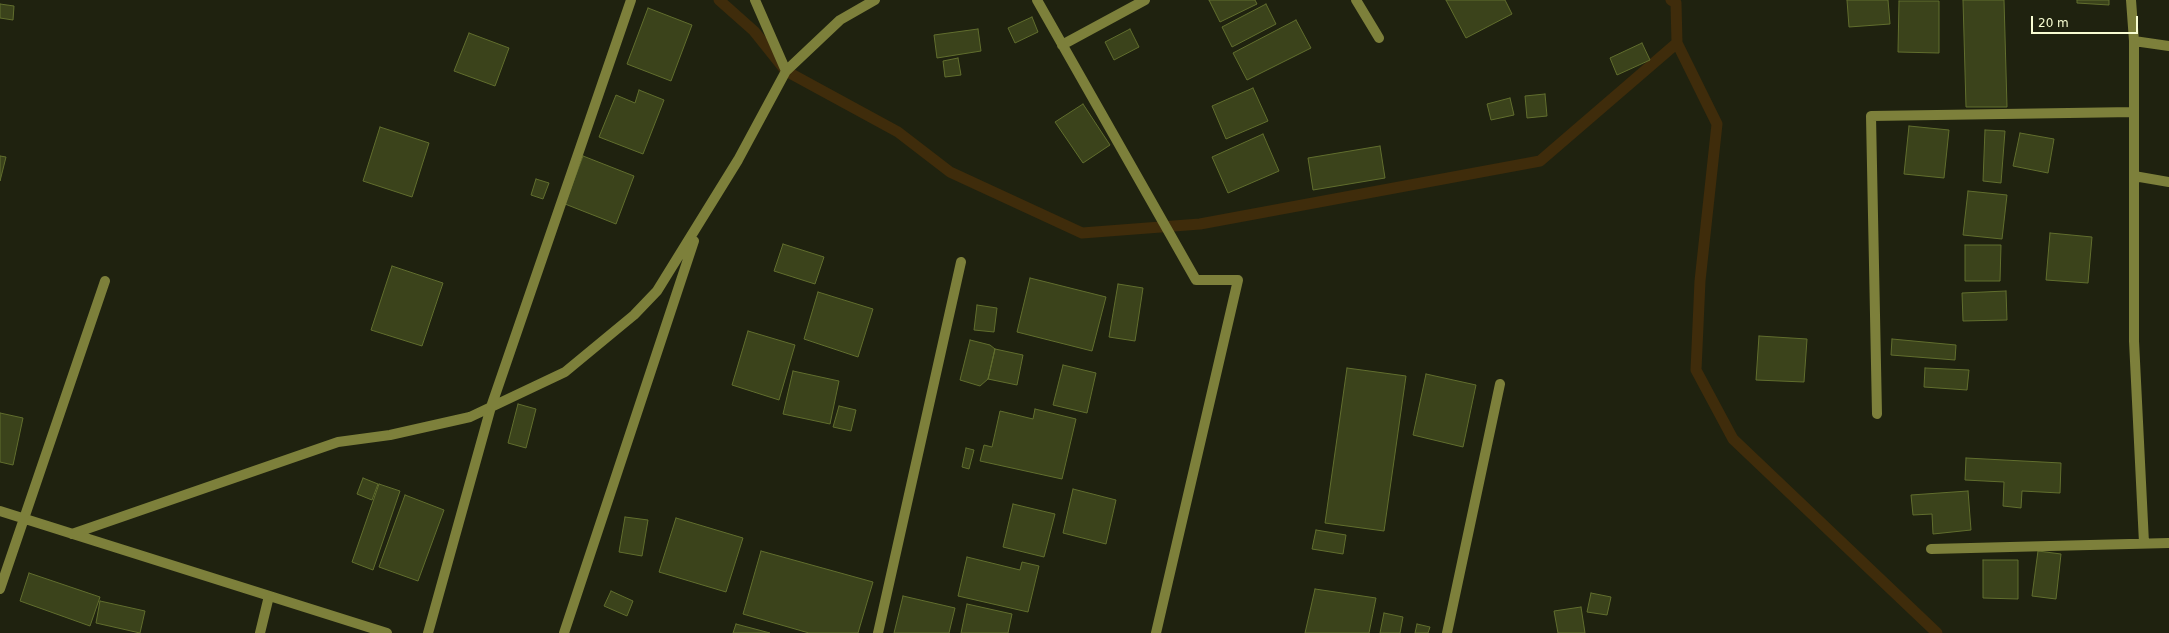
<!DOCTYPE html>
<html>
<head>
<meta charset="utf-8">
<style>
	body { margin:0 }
	#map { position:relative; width:2169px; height:633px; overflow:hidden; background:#1f220f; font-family:"DejaVu Sans",sans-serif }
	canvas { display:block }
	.scale { position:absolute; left:2031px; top:16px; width:107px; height:18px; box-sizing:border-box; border:2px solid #f8fdd2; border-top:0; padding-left:5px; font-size:12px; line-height:14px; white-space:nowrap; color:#f8fdd2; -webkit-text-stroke:3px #1f220f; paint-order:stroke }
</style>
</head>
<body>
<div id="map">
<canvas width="2169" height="633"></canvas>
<div class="scale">20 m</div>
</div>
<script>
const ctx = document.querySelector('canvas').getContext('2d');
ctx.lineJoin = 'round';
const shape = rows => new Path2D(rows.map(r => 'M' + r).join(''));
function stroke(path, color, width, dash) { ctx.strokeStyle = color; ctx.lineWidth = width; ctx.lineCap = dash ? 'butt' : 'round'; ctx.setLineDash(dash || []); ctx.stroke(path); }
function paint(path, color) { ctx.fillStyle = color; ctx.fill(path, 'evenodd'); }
stroke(shape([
	[719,0,754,31,786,71,898,132,950,172,1082,233,1200,224,1540,161,1677,43],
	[1671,0,1676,3,1677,43,1717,124,1700,281,1696,370,1733,439,1937,633]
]), '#3f2c0b', 11);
const building = shape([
	[1209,0,1255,0,1257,4,1220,22,1209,0],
	[1446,0,1505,0,1512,14,1466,38,1446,0],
	[1847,0,1888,0,1890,24,1849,27,1847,0],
	[1963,0,2004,0,2007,107,1966,107,1963,0],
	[2077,0,2109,0,2109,5,2077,3,2077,0],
	[1899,1,1939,1,1939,53,1898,52,1899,1],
	[0,4,14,6,13,20,0,18,0,4],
	[1266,4,1276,24,1232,47,1222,27,1266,4],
	[648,8,692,25,671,81,627,64,648,8],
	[1032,17,1038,32,1015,43,1008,28,1032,17],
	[1296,20,1311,48,1247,80,1233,53,1296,20],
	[978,29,981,51,937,58,934,35,978,29],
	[1130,29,1139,47,1114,60,1105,42,1130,29],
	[469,33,509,48,495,86,454,71,469,33],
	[1642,43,1650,60,1617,75,1610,58,1642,43],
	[958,58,961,75,945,77,943,61,958,58],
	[1253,88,1268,121,1226,139,1212,106,1253,88],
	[639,90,664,100,643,154,599,137,616,95,635,103,639,90],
	[1545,94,1547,116,1527,118,1525,96,1545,94],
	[1510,98,1514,115,1491,120,1487,104,1510,98],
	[1083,104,1110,145,1083,163,1055,122,1083,104],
	[1909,126,1949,130,1944,178,1904,174,1909,126],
	[380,127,429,143,412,197,363,181,380,127],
	[1985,130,2005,131,2001,183,1983,181,1985,130],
	[2020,133,2054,139,2048,173,2013,166,2020,133],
	[1263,134,1279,171,1228,193,1212,157,1263,134],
	[1380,146,1385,178,1313,190,1308,158,1380,146],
	[0,156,6,157,0,181,0,156],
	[583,156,634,176,616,224,565,204,583,156],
	[536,179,549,183,543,199,531,195,536,179],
	[1968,191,2007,195,2002,239,1963,235,1968,191],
	[2050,233,2092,237,2088,283,2046,280,2050,233],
	[783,244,824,257,815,284,774,271,783,244],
	[1965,245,2001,245,2000,281,1965,281,1965,245],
	[392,266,443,283,422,346,371,330,392,266],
	[1030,278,1106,297,1092,351,1017,332,1030,278],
	[1118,284,1143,288,1135,341,1109,337,1118,284],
	[2006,291,2007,320,1963,321,1962,293,2006,291],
	[818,292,873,309,858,357,804,339,818,292],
	[977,305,997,308,994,332,974,330,977,305],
	[748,331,795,345,779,400,732,385,748,331],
	[1759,336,1807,339,1804,382,1756,380,1759,336],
	[1892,339,1956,345,1955,360,1891,355,1892,339],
	[970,340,990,345,995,349,988,379,980,386,960,380,970,340],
	[995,349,1023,355,1017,385,988,379,995,349],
	[1063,365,1096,373,1087,413,1053,405,1063,365],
	[1347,368,1406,376,1384,531,1325,523,1347,368],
	[1925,368,1969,370,1967,390,1924,387,1925,368],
	[793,371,839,381,830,424,783,414,793,371],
	[1426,374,1476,385,1463,447,1413,435,1426,374],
	[518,404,536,409,526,448,508,443,518,404],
	[839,406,856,410,851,431,833,427,839,406],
	[1035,409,1076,419,1062,479,980,461,984,445,992,447,1000,411,1033,419,1035,409],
	[0,413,23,418,13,465,0,462,0,413],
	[966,448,974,450,969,469,962,467,966,448],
	[1966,458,2061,463,2060,493,2022,491,2021,508,2003,506,2004,482,1965,480,1966,458],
	[363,478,378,484,372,500,357,494,363,478],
	[379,484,400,491,373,570,352,562,379,484],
	[1073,489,1116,500,1106,544,1063,533,1073,489],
	[1968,491,1971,530,1933,534,1932,514,1913,515,1911,495,1968,491],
	[405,495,444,510,418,581,379,567,405,495],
	[1013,504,1055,514,1044,557,1003,547,1013,504],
	[625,517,648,520,642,556,619,552,625,517],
	[676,518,743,538,726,592,659,572,676,518],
	[1316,530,1346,535,1343,554,1312,549,1316,530],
	[761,551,873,582,858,633,809,633,743,614,761,551],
	[2038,551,2061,554,2056,599,2032,596,2038,551],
	[967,557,1020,570,1022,562,1039,566,1028,612,958,596,967,557],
	[1983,560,2018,560,2018,599,1983,598,1983,560],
	[29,573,100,597,90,626,20,601,29,573],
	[1315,589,1376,598,1369,633,1305,633,1315,589],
	[611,591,633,601,627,616,604,606,611,591],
	[1591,593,1611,597,1607,615,1587,612,1591,593],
	[903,596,955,608,949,633,894,633,903,596],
	[100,601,145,611,140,633,96,623,100,601],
	[967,604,1012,614,1008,633,961,633,967,604],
	[1581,607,1585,633,1558,633,1554,611,1581,607],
	[1384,613,1403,617,1400,633,1380,633,1384,613],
	[736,624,770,633,733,633,736,624],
	[1417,624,1430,627,1428,633,1415,633,1417,624]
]);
paint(building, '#3b431b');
stroke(building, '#616e2e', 1);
stroke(shape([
	[755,0,786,71],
	[1037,0,1196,280,1238,280,1156,633],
	[1356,0,1379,38],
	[2131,0,2134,41,2134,341,2144,543],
	[2134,41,2169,46],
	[1062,45,1145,0],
	[2134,176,2169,182],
	[1877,414,1871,116,2134,112],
	[0,511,387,633],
	[72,534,338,442,390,435,470,417,565,372,634,315,657,291,738,160,786,71,840,20,875,0],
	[1931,549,2169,543],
	[0,589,105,281],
	[260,633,269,596],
	[428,633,491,407,631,0],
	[564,633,694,241],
	[878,633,961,262],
	[1447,633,1500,384]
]), '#7d803b', 10);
</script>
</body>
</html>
